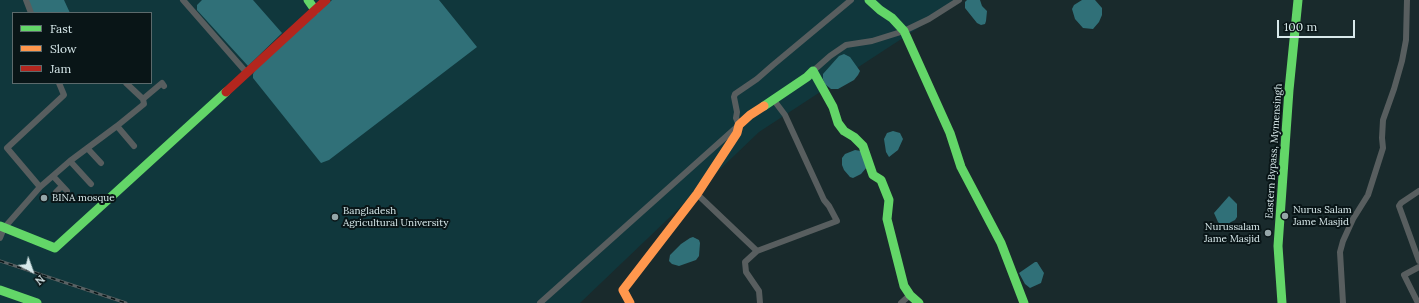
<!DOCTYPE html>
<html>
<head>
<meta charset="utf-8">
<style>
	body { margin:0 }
	#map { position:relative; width:1419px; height:303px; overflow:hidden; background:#192a2c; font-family:Lora,serif }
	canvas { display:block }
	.legend { position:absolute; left:12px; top:12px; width:140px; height:72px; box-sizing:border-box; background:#091517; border:1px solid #5c6a6c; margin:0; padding:5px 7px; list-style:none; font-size:12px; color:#d8e9eb }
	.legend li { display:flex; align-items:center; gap:8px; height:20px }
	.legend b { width:20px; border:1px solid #5c6a6c }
	.north { position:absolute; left:12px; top:251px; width:40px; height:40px; -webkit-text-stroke:3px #091517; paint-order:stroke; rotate:139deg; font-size:11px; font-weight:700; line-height:16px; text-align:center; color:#d8e9eb }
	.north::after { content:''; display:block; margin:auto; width:14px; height:18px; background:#d8e9eb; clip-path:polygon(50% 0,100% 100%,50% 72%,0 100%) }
	.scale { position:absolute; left:1277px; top:20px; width:78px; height:18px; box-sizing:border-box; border:2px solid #d8e9eb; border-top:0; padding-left:5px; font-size:12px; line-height:14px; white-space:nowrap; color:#d8e9eb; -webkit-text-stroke:3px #091517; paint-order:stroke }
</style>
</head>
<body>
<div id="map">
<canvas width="1419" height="303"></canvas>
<ul class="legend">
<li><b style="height:5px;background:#63d668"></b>Fast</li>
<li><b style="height:5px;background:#ff974d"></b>Slow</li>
<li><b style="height:5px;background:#b3261e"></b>Jam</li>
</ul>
<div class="north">N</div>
<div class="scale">100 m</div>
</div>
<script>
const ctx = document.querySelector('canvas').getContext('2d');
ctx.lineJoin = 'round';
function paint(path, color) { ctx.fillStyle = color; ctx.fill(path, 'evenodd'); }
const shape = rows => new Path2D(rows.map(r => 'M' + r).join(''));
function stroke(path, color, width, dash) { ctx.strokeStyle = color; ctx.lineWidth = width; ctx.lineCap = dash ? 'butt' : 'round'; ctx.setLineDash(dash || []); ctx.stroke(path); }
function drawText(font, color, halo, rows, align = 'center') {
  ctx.font = font + ' Lora,serif'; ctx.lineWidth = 4; ctx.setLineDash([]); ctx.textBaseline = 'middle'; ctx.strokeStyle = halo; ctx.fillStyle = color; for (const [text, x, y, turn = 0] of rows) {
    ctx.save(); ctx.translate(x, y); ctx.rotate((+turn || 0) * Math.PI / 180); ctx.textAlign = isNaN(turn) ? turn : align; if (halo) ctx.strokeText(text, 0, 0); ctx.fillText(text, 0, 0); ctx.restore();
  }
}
paint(shape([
	[0,0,961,0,759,132,580,303,0,303],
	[13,13,151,13,151,83,13,83]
]), '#10373c');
paint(shape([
	[27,0,64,0,70,13,32,13],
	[202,0,253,0,282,33,248,66,197,10,197,5],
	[332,0,439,0,477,47,329,160,321,163,253,78,253,74,256,69],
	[967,0,980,0,982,6,987,11,986,21,985,24,981,25,977,23,965,8,965,2],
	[1082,0,1095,0,1102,8,1102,15,1099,22,1093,29,1083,28,1075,19,1072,9,1074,5],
	[844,54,850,57,860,71,858,75,854,80,838,89,831,89,825,84,823,79,823,74,839,56],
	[893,131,900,133,903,139,898,150,889,157,886,152,884,139,887,133],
	[855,150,861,151,867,167,861,174,853,178,850,177,844,170,842,165,842,158,845,154],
	[1229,196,1237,204,1237,217,1235,220,1231,222,1225,226,1221,225,1218,222,1214,213],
	[693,237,699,240,700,243,699,256,696,260,679,266,672,264,669,261,670,255,681,244,690,238],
	[1035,262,1037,262,1044,273,1041,283,1030,288,1025,284,1019,273]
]), '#307078');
stroke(shape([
	[26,0,31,13],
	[183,0,246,72],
	[813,71,830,56,846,45,872,41,904,31,929,19,959,0],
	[143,99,162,83,164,86],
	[117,126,134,146],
	[88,149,101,163],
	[70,161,91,184],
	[53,176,67,191],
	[40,187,7,148,64,95,59,83],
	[1419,191,1401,203,1399,206,1419,261],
	[56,192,62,186],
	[697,194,757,251,745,262,746,272,759,291,760,303],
	[0,238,4,228,40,187,70,161,117,126,144,104,143,99,126,83],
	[757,251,837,221,829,206,824,200,785,115,773,99],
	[540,303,739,125,736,118,737,112,734,97,735,94,757,79,773,65,851,0],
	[901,303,910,295],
	[1343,303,1340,252,1343,241,1353,219,1368,195,1383,148,1382,138,1383,120,1394,89,1402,61,1406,40,1407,0],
	[1418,303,1404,275,1419,267]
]), '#585e5f', 6);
stroke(shape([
	[308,0,315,10],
	[869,0,880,10,892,18,904,31,950,133,961,167,1001,243,1024,303],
	[764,106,807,77,813,71,833,107,838,123,844,131,854,137,863,146,873,175,881,180,889,200,887,219,904,286,910,295,919,303],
	[0,226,55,248,226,92],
	[0,290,37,303],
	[1282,303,1278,246,1289,90,1298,0]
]), '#63d668', 9);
stroke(shape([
	[630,303,623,290,697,194,737,133,739,125,750,115,764,106]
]), '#ff974d', 9);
stroke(shape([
	[226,92,326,0]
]), '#b3261e', 9);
const rail = shape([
	[0,261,126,303]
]);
stroke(rail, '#596163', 3);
stroke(rail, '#091517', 1.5, [4.5]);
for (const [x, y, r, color] of [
	[44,198,4,"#95a6a8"],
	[1285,216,4,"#95a6a8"],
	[335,217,4,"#95a6a8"],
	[1268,233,4,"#95a6a8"]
]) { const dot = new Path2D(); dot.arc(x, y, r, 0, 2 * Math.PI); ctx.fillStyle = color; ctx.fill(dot); stroke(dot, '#091517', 1.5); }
drawText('10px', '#d8e9eb', '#091517', [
	["Eastern Bypass, Mymensingh",1274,151,-86]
]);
drawText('10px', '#d8e9eb', '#091517', [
	["BINA mosque",52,198],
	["Nurus Salam",1293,210],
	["Jame Masjid",1293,222],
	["Bangladesh",343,211],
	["Agricultural University",343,223],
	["Nurussalam",1260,227,"right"],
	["Jame Masjid",1260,239,"right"]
], 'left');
</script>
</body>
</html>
